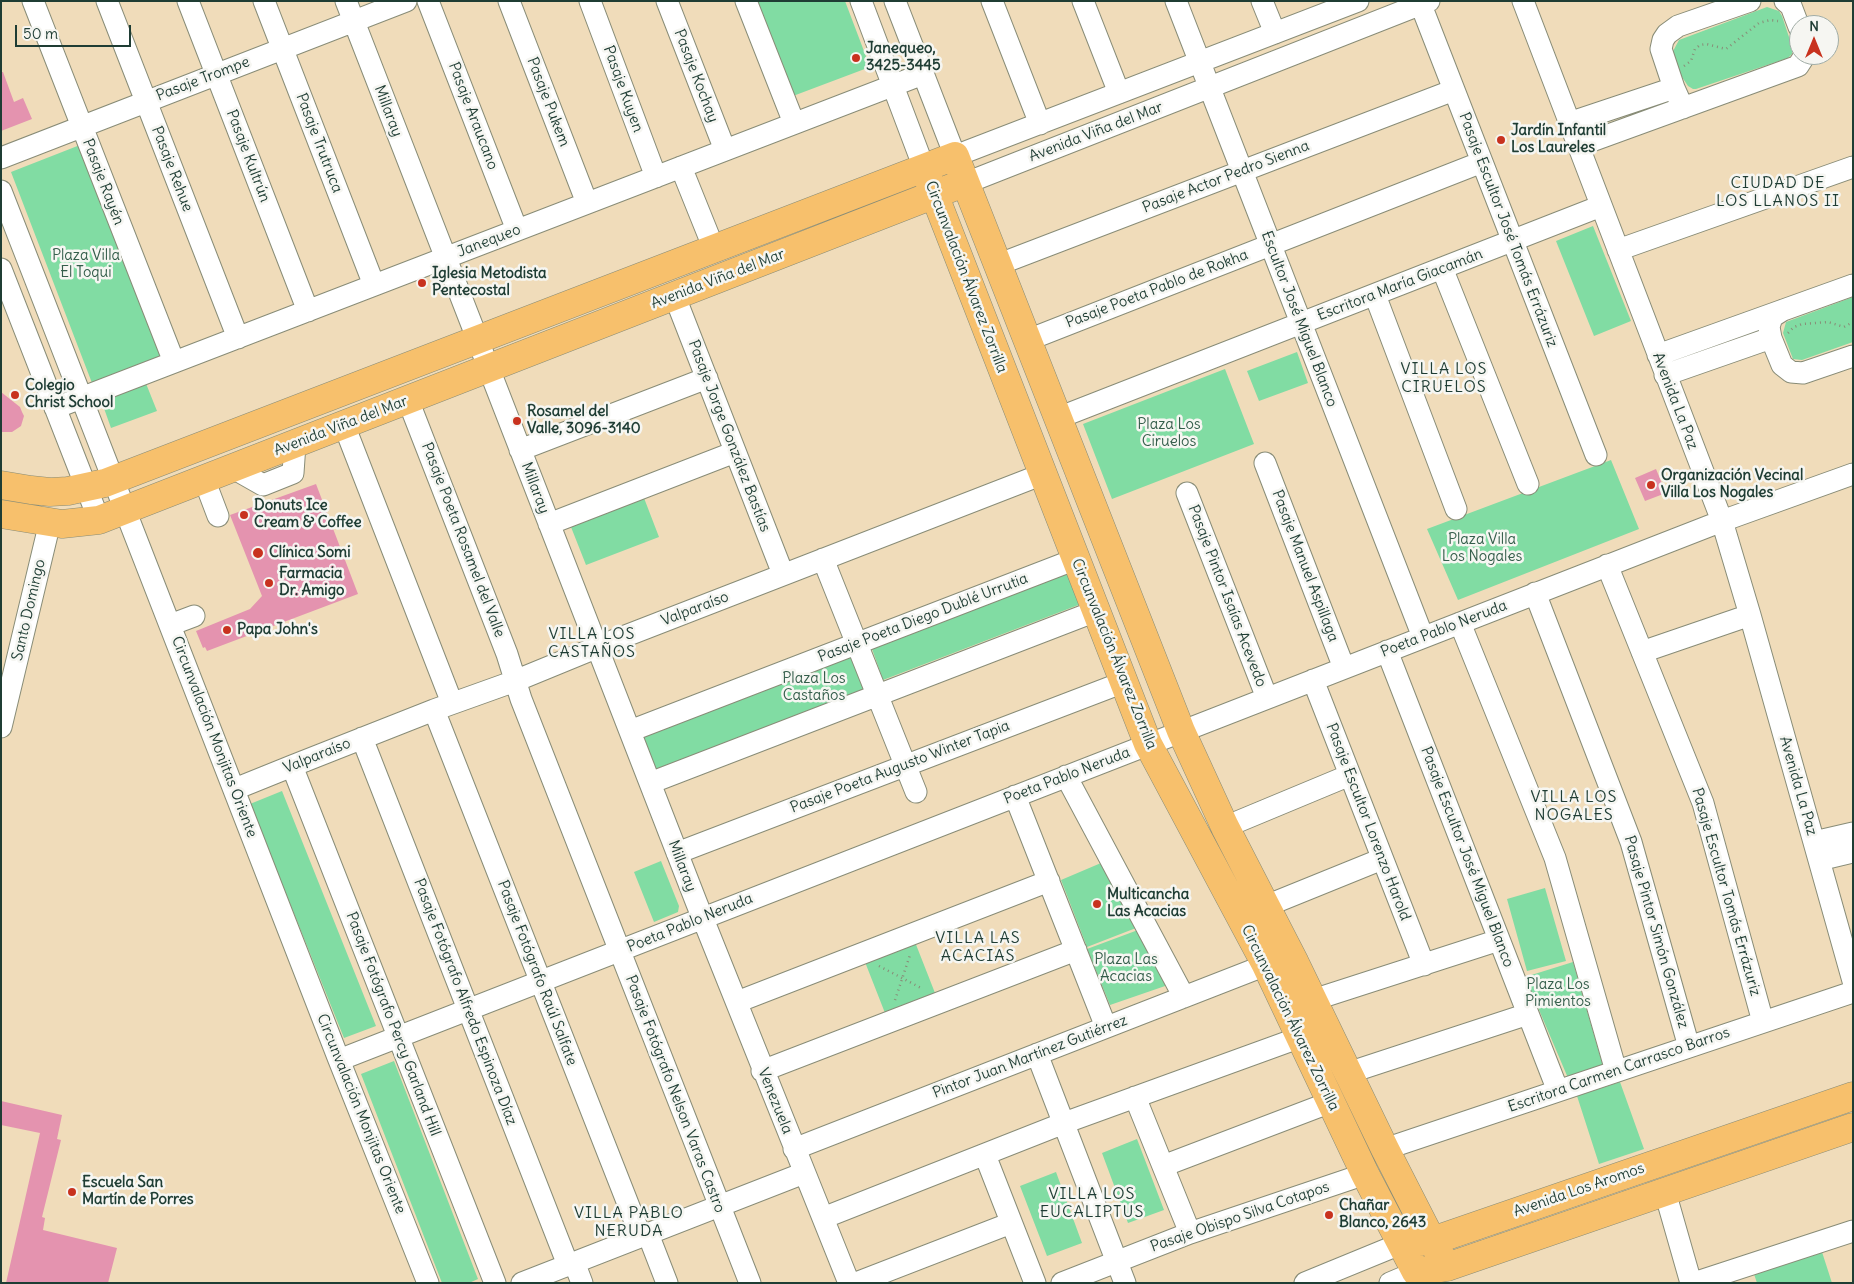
<!DOCTYPE html>
<html>
<head>
<meta charset="utf-8">
<style>
	body { margin:0 }
	#map { position:relative; width:1854px; height:1284px; overflow:hidden; background:#f0dcba; font-family:Delius,sans-serif }
	canvas { display:block }
	.frame { position:absolute; inset:0; border:2px solid #1f3d34; pointer-events:none }
	.north { position:absolute; left:1789px; top:15px; width:50px; height:50px; box-sizing:border-box; background:#f6f6f2; border:1px solid #a0aca6; border-radius:50%; rotate:0deg; font-size:14px; font-weight:700; line-height:20px; text-align:center; color:#1f3d34 }
	.north::after { content:''; display:block; margin:auto; width:18px; height:22px; background:#c8321e; clip-path:polygon(50% 0,100% 100%,50% 72%,0 100%) }
	.scale { position:absolute; left:15px; top:25px; width:116px; height:22px; box-sizing:border-box; border:2px solid #1f3d34; border-top:0; padding-left:6px; font-size:15px; line-height:18px; white-space:nowrap; color:#1f3d34; -webkit-text-stroke:4px #f6f6f2; paint-order:stroke }
</style>
</head>
<body>
<div id="map">
<canvas width="1854" height="1284"></canvas>
<div class="frame"></div>
<div class="north">N</div>
<div class="scale">50 m</div>
</div>
<script>
const ctx = document.querySelector('canvas').getContext('2d');
ctx.lineJoin = 'round';
function paint(path, color) { ctx.fillStyle = color; ctx.fill(path, 'evenodd'); }
const shape = rows => new Path2D(rows.map(r => 'M' + r).join(''));
function stroke(path, color, width, dash) { ctx.strokeStyle = color; ctx.lineWidth = width; ctx.lineCap = dash ? 'butt' : 'round'; ctx.setLineDash(dash || []); ctx.stroke(path); }
function drawText(font, color, halo, rows, align = 'center') {
  ctx.font = font + ' Delius,sans-serif'; ctx.lineWidth = 5; ctx.setLineDash([]); ctx.textBaseline = 'middle'; ctx.strokeStyle = halo; ctx.fillStyle = color; for (const [text, x, y, turn = 0] of rows) {
    ctx.save(); ctx.translate(x, y); ctx.rotate((+turn || 0) * Math.PI / 180); ctx.textAlign = isNaN(turn) ? turn : align; if (halo) ctx.strokeText(text, 0, 0); ctx.fillText(text, 0, 0); ctx.restore();
  }
}
paint(shape([
	[757,1,845,1,870,67,793,96],
	[1767,7,1779,11,1782,16,1793,49,1792,54,1788,58,1696,89,1693,89,1688,86,1682,77,1672,53,1679,40],
	[80,145,161,357,92,383,11,172],
	[1593,226,1631,321,1594,336,1556,241],
	[1853,297,1853,342,1802,360,1793,359,1783,333,1786,322],
	[1297,352,1308,383,1259,401,1247,371],
	[1225,369,1254,444,1112,499,1083,424],
	[145,381,157,411,111,428,100,397],
	[1611,460,1639,529,1458,600,1427,529],
	[644,498,659,537,586,565,571,527],
	[1068,571,1081,604,883,680,871,646],
	[850,651,866,690,657,772,642,733],
	[282,791,376,1026,344,1038,250,804],
	[661,861,679,906,678,912,654,922,634,872],
	[1101,863,1136,928,1087,947,1061,880],
	[1545,888,1566,961,1527,971,1507,899],
	[1138,930,1168,985,1110,1005,1087,949],
	[915,942,935,993,885,1013,865,962],
	[1573,962,1603,1066,1568,1078,1525,977],
	[394,1061,478,1279,469,1283,442,1283,361,1074],
	[1620,1082,1644,1149,1599,1164,1577,1096],
	[1137,1139,1164,1210,1128,1223,1102,1153],
	[1056,1172,1082,1243,1047,1256,1020,1186],
	[1822,1252,1832,1283,1757,1283,1754,1274]
]), '#81dca3');
paint(shape([
	[1,72,3,72,14,102,23,98,32,119,1,131],
	[1,392,20,407,22,412,24,416,21,426,12,432,1,432],
	[1656,469,1666,493,1645,501,1635,478],
	[316,484,358,594,207,651,205,647,203,648,196,631,250,609,262,596,230,515],
	[1,1101,62,1115,57,1139,61,1140,42,1217,45,1218,43,1230,117,1248,108,1283,6,1283,40,1133,1,1125]
]), '#e493af');
const minor = shape([
	[33,1,174,362],
	[107,1,238,338],
	[188,1,308,311],
	[264,1,374,285],
	[346,1,697,904,849,1283],
	[428,1,517,230],
	[509,1,587,203],
	[590,1,656,177],
	[667,1,725,150],
	[746,1,794,123],
	[861,1,924,168],
	[895,1,955,156,1358,1],
	[992,1,1040,124],
	[1083,1,1119,93],
	[1176,1,1423,637],
	[1262,1,1275,33],
	[1523,1,1722,521,1750,615,1853,981],
	[1785,1,1791,6,1799,27],
	[1421,5,1596,455],
	[1683,108,1674,88,1661,49,1663,40,1667,34,1678,26,1750,1],
	[1569,123,1674,88],
	[1578,146,1798,66,1805,55],
	[1,158,406,1],
	[681,167,714,249],
	[966,183,1429,1],
	[1,191,339,1060,428,1283],
	[1618,250,1853,167],
	[997,265,1454,90],
	[1442,268,1528,484],
	[1,269,99,520],
	[1375,295,1456,509],
	[675,297,783,574],
	[1783,310,1772,317,1769,327,1771,338,1782,365,1791,372,1803,373,1853,356],
	[1028,340,1482,162],
	[1658,355,1853,285],
	[1665,375,1771,338],
	[408,400,507,654,521,699,750,1283],
	[55,408,923,74],
	[1058,418,1601,206],
	[344,425,452,703],
	[520,450,707,378],
	[1265,463,1344,668],
	[233,468,263,485,293,473,295,444],
	[204,479,218,516],
	[1187,493,1267,698],
	[549,524,735,452],
	[823,559,916,792],
	[1607,565,1703,803,1763,1022],
	[1535,593,1631,842,1689,1047],
	[1460,623,1555,858,1616,1071],
	[170,625,194,616],
	[1387,651,1558,1091],
	[1642,652,1750,615],
	[1313,680,1424,965],
	[434,710,641,1237],
	[1,727,50,522],
	[630,731,1076,559],
	[362,738,568,1265],
	[292,766,495,1283],
	[1066,776,1184,997],
	[650,783,1096,611],
	[235,789,292,766,434,710,515,681,610,642,1043,474],
	[1015,796,1106,1027],
	[1225,827,1350,775],
	[1814,842,1853,833],
	[677,853,1124,682],
	[1819,860,1853,852],
	[1266,906,1382,859],
	[1313,1000,1499,940],
	[737,1002,1049,881],
	[1037,1054,1125,1283],
	[339,1060,1722,521,1853,474],
	[762,1071,1076,950],
	[1348,1073,1528,1014],
	[1135,1097,1190,1233],
	[794,1149,1266,965],
	[1385,1149,1853,992],
	[985,1155,1035,1283],
	[1163,1166,1331,1102],
	[1665,1192,1691,1283],
	[823,1218,1064,1123,1301,1037],
	[648,1234,667,1283],
	[574,1262,582,1283],
	[522,1283,804,1173],
	[856,1283,1011,1223],
	[1062,1283,1190,1233,1365,1174],
	[1305,1283,1400,1244],
	[1390,1283,1416,1272,1420,1283],
	[1694,1283,1853,1231]
]);
const major = shape([
	[924,168,1148,744,1266,965,1365,1174,1416,1272,1447,1267,1853,1127],
	[1,485,31,490,50,492,68,491,105,483,955,156,1181,731,1225,827,1295,963,1385,1149,1432,1241,1447,1267],
	[1,514,62,524,99,520,951,188],
	[1414,1242,1432,1241,1853,1096]
]);
stroke(minor, '#888c77', 23);
stroke(major, '#888c77', 29);
stroke(shape([
	[1684,66,1691,61,1695,49,1700,45,1706,44,1726,49,1759,23,1770,20,1778,21],
	[1788,333,1794,327,1802,324,1828,322,1844,327,1853,322],
	[879,966,923,989],
	[895,1000,910,955]
]), '#888c77', 2.5, [1, 4]);
stroke(minor, '#fff', 21);
stroke(major, '#f7c06c', 28);
for (const [x, y, r, color] of [
	[856,58,5,"#c8321e"],
	[1501,140,5,"#c8321e"],
	[422,283,5,"#c8321e"],
	[15,395,5,"#c8321e"],
	[517,421,5,"#c8321e"],
	[1651,485,5,"#c8321e"],
	[244,515,5,"#c8321e"],
	[258,553,6,"#c8321e"],
	[269,583,5,"#c8321e"],
	[227,630,5,"#c8321e"],
	[1097,904,5,"#c8321e"],
	[72,1192,5,"#c8321e"],
	[1329,1215,5,"#c8321e"]
]) { const dot = new Path2D(); dot.arc(x, y, r, 0, 2 * Math.PI); ctx.fillStyle = color; ctx.fill(dot); stroke(dot, '#f6f6f2', 2); }
drawText('bold 15px', '#1f3d34', '#f6f6f2', [
	["Janequeo,",866,49],
	["3425-3445",866,66],
	["Jardín Infantil",1511,131],
	["Los Laureles",1511,148],
	["Iglesia Metodista",432,274],
	["Pentecostal",432,291],
	["Colegio",25,386],
	["Christ School",25,403],
	["Rosamel del",527,412],
	["Valle, 3096-3140",527,429],
	["Organización Vecinal",1661,476],
	["Villa Los Nogales",1661,493],
	["Donuts Ice",254,506],
	["Cream & Coffee",254,523],
	["Clínica Somi",269,553],
	["Farmacia",279,574],
	["Dr. Amigo",279,591],
	["Papa John's",237,630],
	["Multicancha",1107,895],
	["Las Acacias",1107,912],
	["Escuela San",82,1183],
	["Martín de Porres",82,1200],
	["Chañar",1339,1206],
	["Blanco, 2643",1339,1223]
], 'left');
drawText('15px', '#1f3d34', '#f6f6f2', [
	["Pasaje Kochay",696,76,69],
	["Pasaje Trompe",203,79,-21],
	["Pasaje Kuyen",623,89,70],
	["Pasaje Pukem",548,102,69],
	["Millaray",388,111,69],
	["Pasaje Araucano",473,116,69],
	["Avenida Viña del Mar",1096,132,-21],
	["Pasaje Trutruca",319,143,69],
	["Pasaje Kultrún",248,156,69],
	["Pasaje Rehue",172,169,69],
	["Pasaje Actor Pedro Sienna",1226,177,-21],
	["Pasaje Rayén",103,182,69],
	["Pasaje Escultor José Tomás Errázuriz",1508,230,69],
	["Janequeo",489,241,-21],
	["Circunvalación Álvarez Zorrilla",966,277,69],
	["Avenida Viña del Mar",718,279,-21],
	["Escritora María Giacamán",1400,285,-21],
	["Pasaje Poeta Pablo de Rokha",1157,289,-21],
	["Escultor José Miguel Blanco",1299,319,69],
	["Avenida La Paz",1675,401,69],
	["Avenida Viña del Mar",341,426,-21],
	["Pasaje Jorge González Bastías",729,436,69],
	["Millaray",535,488,69],
	["Pasaje Poeta Rosamel del Valle",463,540,69],
	["Pasaje Manuel Aspillaga",1305,566,69],
	["Pasaje Pintor Isaías Acevedo",1227,596,69],
	["Valparaíso",695,609,-21],
	["Santo Domingo",29,610,-77],
	["Pasaje Poeta Diego Dublé Urrutia",923,618,-21],
	["Poeta Pablo Neruda",1444,629,-21],
	["Circunvalación Álvarez Zorrilla",1114,654,68],
	["Circunvalación Monjitas Oriente",214,737,69],
	["Valparaíso",317,756,-22],
	["Pasaje Poeta Augusto Winter Tapia",900,767,-21],
	["Poeta Pablo Neruda",1067,776,-21],
	["Avenida La Paz",1798,786,74],
	["Pasaje Escultor Lorenzo Harold",1368,822,69],
	["Pasaje Escultor José Miguel Blanco",1467,857,69],
	["Millaray",682,866,69],
	["Pasaje Escultor Tomás Errázuriz",1726,892,74],
	["Poeta Pablo Neruda",690,923,-22],
	["Pasaje Pintor Simón González",1656,932,74],
	["Pasaje Fotógrafo Raúl Salfate",537,973,69],
	["Pasaje Fotógrafo Alfredo Espinoza Díaz",465,1002,69],
	["Circunvalación Álvarez Zorrilla",1290,1018,64],
	["Pasaje Fotógrafo Percy Garland Hill",393,1024,69],
	["Pintor Juan Martínez Gutiérrez",1030,1057,-21],
	["Escritora Carmen Carrasco Barros",1619,1070,-19],
	["Pasaje Fotógrafo Nelson Varas Castro",675,1094,69],
	["Venezuela",775,1101,68],
	["Circunvalación Monjitas Oriente",361,1114,68],
	["Avenida Los Aromos",1579,1190,-19],
	["Pasaje Obispo Silva Cotapos",1240,1217,-19]
]);
drawText('15px', '#335d4a', '#f6f6f2', [
	["Plaza Villa",86,256],
	["El Toqui",86,273],
	["Plaza Los",1169,425],
	["Ciruelos",1169,442],
	["Plaza Villa",1482,540],
	["Los Nogales",1482,557],
	["Plaza Los",814,679],
	["Castaños",814,696],
	["Plaza Las",1126,960],
	["Acacias",1126,977],
	["Plaza Los",1558,985],
	["Pimientos",1558,1002]
]);
ctx.letterSpacing = '1px';
drawText('16px', '#1f3d34', '#f6f6f2', [
	["CIUDAD DE",1778,183],
	["LOS LLANOS II",1778,201],
	["VILLA LOS",1444,369],
	["CIRUELOS",1444,387],
	["VILLA LOS",592,634],
	["CASTAÑOS",592,652],
	["VILLA LOS",1574,797],
	["NOGALES",1574,815],
	["VILLA LAS",978,938],
	["ACACIAS",978,956],
	["VILLA LOS",1092,1194],
	["EUCALIPTUS",1092,1212],
	["VILLA PABLO",629,1213],
	["NERUDA",629,1231]
]);
ctx.letterSpacing = '0px';
</script>
</body>
</html>
